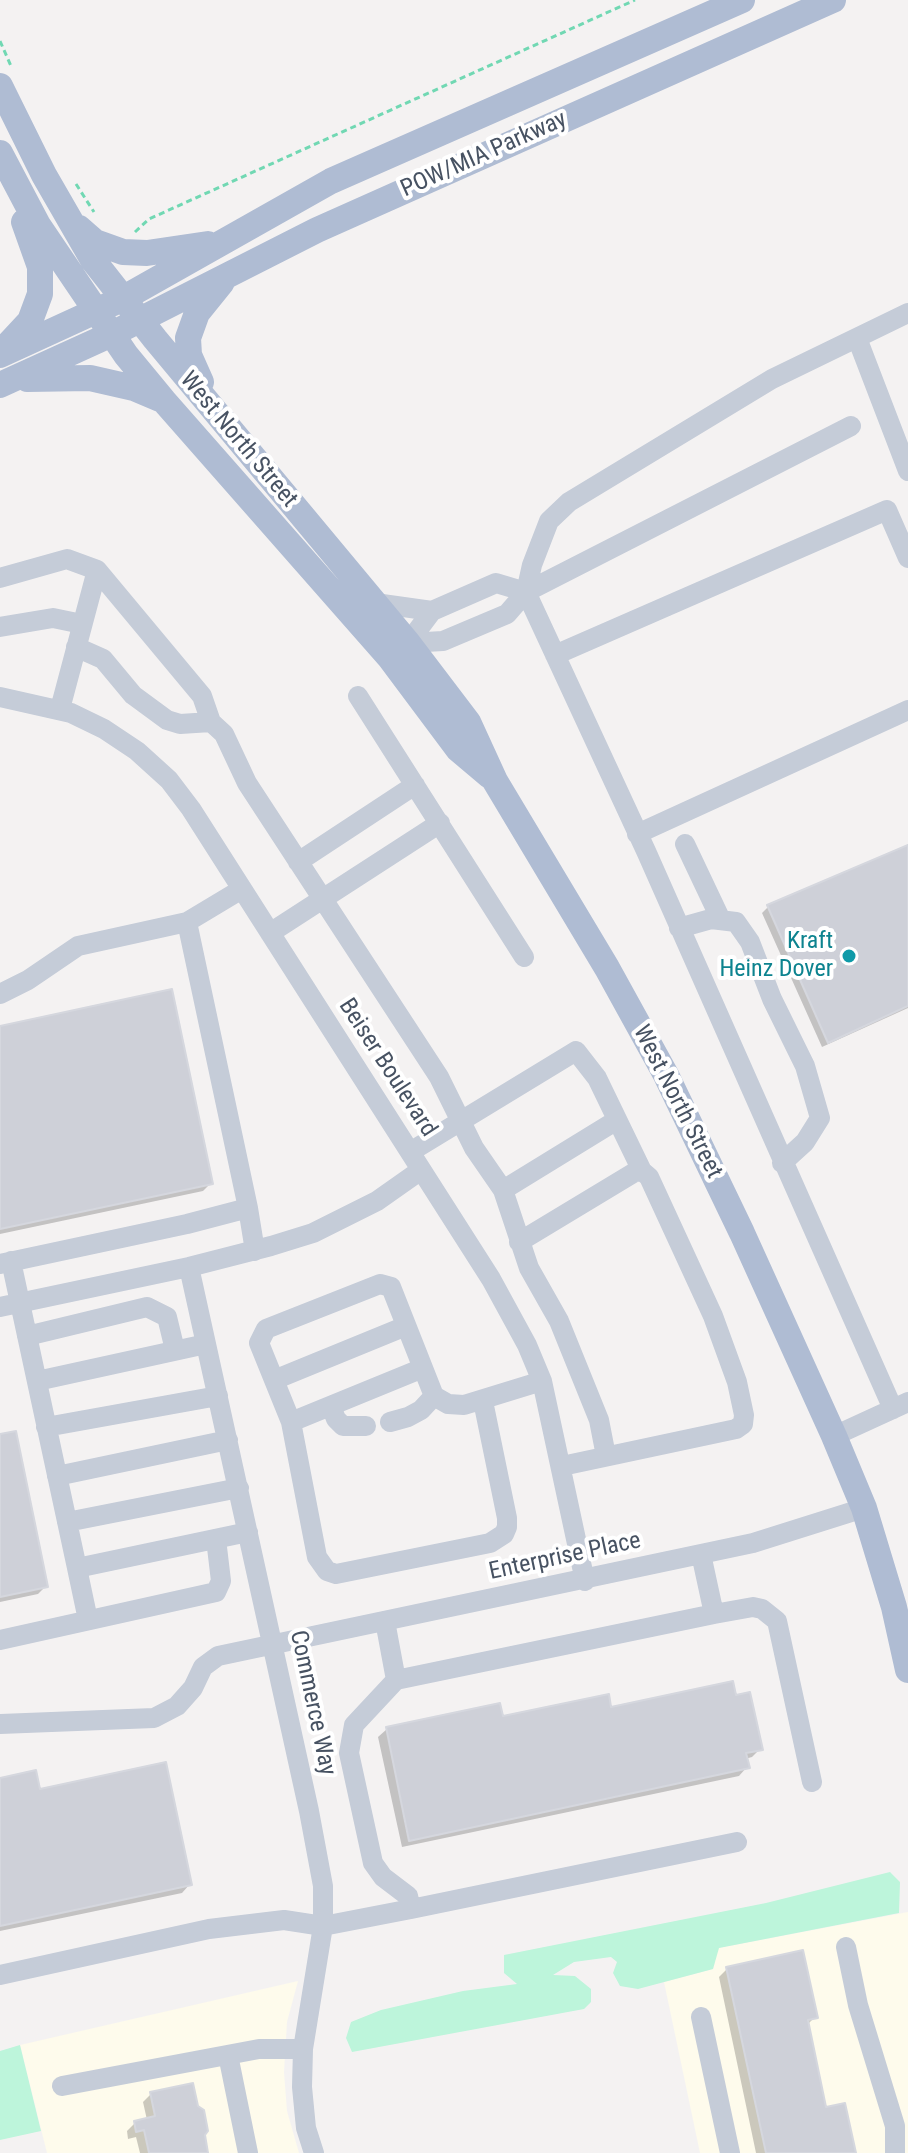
<!DOCTYPE html>
<html>
<head>
<meta charset="utf-8">
<style>
	body { margin:0 }
	canvas { display:block; background:#f4f2f2 }
</style>
</head>
<body>
<canvas width="908" height="2153"></canvas>
<script>
const ctx = document.querySelector('canvas').getContext('2d');
ctx.lineJoin = 'round';
function paint(path, color) { ctx.fillStyle = color; ctx.fill(path, 'evenodd'); }
const shape = rows => new Path2D(rows.map(r => 'M' + r).join(''));
function stroke(path, color, width, dash) { ctx.strokeStyle = color; ctx.lineWidth = width; ctx.lineCap = dash ? 'butt' : 'round'; ctx.setLineDash(dash || []); ctx.stroke(path); }
function drawText(font, color, halo, rows, align = 'center') {
  ctx.font = font + ' "Roboto Condensed",sans-serif'; ctx.lineWidth = 8; ctx.setLineDash([]); ctx.textBaseline = 'middle'; ctx.strokeStyle = halo; ctx.fillStyle = color; for (const [text, x, y, turn = 0] of rows) {
    ctx.save(); ctx.translate(x, y); ctx.rotate((+turn || 0) * Math.PI / 180); ctx.textAlign = isNaN(turn) ? turn : align; if (halo) ctx.strokeText(text, 0, 0); ctx.fillText(text, 0, 0); ctx.restore();
  }
}
paint(shape([
	[908,1912,908,2153,700,2153,664,1982,713,1969,718,1948],
	[298,1981,287,2022,284,2072,287,2111,299,2153,47,2153,20,2045]
]), '#fefbec');
paint(shape([
	[890,1872,900,1882,899,1913,719,1948,713,1969,638,1989,620,1986,613,1973,617,1962,611,1957,574,1962,553,1975,575,1976,591,1989,591,2002,584,2009,352,2052,346,2038,351,2022,381,2010,463,1991,517,1984,504,1973,504,1955,766,1903],
	[20,2045,41,2131,0,2140,0,2051]
]), '#bdf5db');
paint(shape([
	[908,847,908,1008,822,1047,762,913,768,907],
	[0,1028,211,1183,203,1191,0,1234],
	[0,1436,46,1586,38,1594,0,1602],
	[734,1698,760,1749,752,1757,745,1759,747,1767,739,1776,402,1847,378,1737,387,1729],
	[0,1780,38,1791,190,1884,182,1893,0,1931],
	[727,1969,815,2017,807,2025,825,2109,854,2153,756,2153,719,1977],
	[151,2094,202,2135,206,2153,140,2153,136,2137,128,2139,127,2131,135,2123,147,2120,143,2102]
]), '#0003');
const building = shape([
	[908,845,908,1006,828,1043,767,905,908,845],
	[172,989,213,1184,0,1229,0,1026,172,989],
	[16,1431,48,1587,0,1597,0,1434,16,1431],
	[733,1681,736,1695,750,1692,763,1750,746,1753,750,1768,409,1841,386,1727,500,1703,503,1716,609,1694,611,1707,733,1681],
	[166,1762,192,1885,0,1926,0,1778,36,1770,40,1789,166,1762],
	[803,1950,818,2018,808,2020,826,2107,845,2103,856,2153,766,2153,726,1967,803,1950],
	[193,2083,198,2106,204,2110,208,2131,205,2135,208,2153,149,2153,144,2130,136,2132,134,2121,155,2116,150,2092,193,2083]
]);
paint(building, '#ced0d8');
stroke(building, '#d5d7de', 2);
stroke(shape([
	[0,41,11,66],
	[76,184,94,212],
	[135,232,149,219,635,0]
]), '#71d8b3', 3, [6, 4]);
stroke(shape([
	[857,338,908,471],
	[0,578,67,559,97,570,202,696,211,722,224,734,247,783,439,1077,474,1148,503,1190,529,1268,559,1321,599,1420,606,1456],
	[526,592,851,426],
	[375,603,432,611],
	[0,627,53,618,82,624],
	[76,647,103,659,133,695,167,720,180,724,211,722],
	[398,651,408,643,432,611,496,583,526,592,507,614,443,641,408,643],
	[555,655,887,510,908,558],
	[358,696,524,957],
	[0,697,71,713,104,729,137,751,169,780,191,809,491,1279,527,1345,542,1381,585,1581],
	[60,709,97,570],
	[637,834,908,710],
	[685,844,721,920],
	[298,862,415,785],
	[187,922,242,889],
	[679,928,711,919,736,922,750,942,772,999,805,1066,820,1118,805,1142,782,1163],
	[270,933,440,823],
	[0,994,28,980,78,946,187,922,248,1208,187,1224,0,1264],
	[410,1152,576,1051,597,1078,642,1171],
	[503,1190,617,1120],
	[248,1208,255,1251],
	[519,1242,635,1172,642,1171,649,1177,713,1316,737,1382,744,1415,743,1424,736,1429,562,1466],
	[11,1261,77,1568,248,1532],
	[189,1267,309,1811,323,1886,323,1926,303,2049,302,2087,306,2128,314,2153],
	[0,1307,189,1267,271,1246,313,1233,377,1201,421,1170],
	[27,1336,147,1307,167,1317,175,1350],
	[274,1380,406,1326],
	[37,1381,206,1344],
	[483,1401,507,1518,507,1527,504,1534,490,1543,336,1574,327,1571,317,1557,291,1422,259,1343,266,1329,380,1284,391,1287,434,1396,448,1404,464,1405,542,1381],
	[331,1406,336,1419,343,1426,366,1426],
	[893,1409,646,851,526,592,532,565,549,521,569,502,772,379,908,313],
	[291,1422,423,1368],
	[390,1422,408,1417,421,1410,434,1396],
	[46,1427,218,1396],
	[834,1436,908,1402],
	[57,1476,228,1440],
	[67,1522,239,1488],
	[77,1568,88,1620],
	[714,1614,753,1607,762,1609,777,1621,812,1782],
	[385,1621,396,1680,714,1614,701,1554],
	[0,1640,216,1592,221,1581,216,1539],
	[0,1724,154,1718,177,1706,193,1688,203,1667,218,1656,753,1543,864,1508],
	[411,1909,737,1842],
	[846,1947,858,2005,895,2126,895,2153],
	[0,1975,209,1929,284,1920,323,1926,411,1909,408,1896,383,1877,373,1863,349,1753,354,1725,396,1680],
	[701,2017,730,2153],
	[228,2055,248,2153],
	[62,2086,259,2049,303,2049]
]), '#c5ccd8', 20);
stroke(shape([
	[0,86,44,175,93,260,155,339,408,643,468,722,495,781,607,968,666,1075,742,1233,834,1436,864,1508,894,1607,908,1670],
	[0,153,38,225,126,355,164,401,390,658,458,749,490,776],
	[79,228,95,242,123,252,147,253,208,244],
	[5,348,30,321,40,294,40,267,24,222],
	[0,355,122,299,331,181,742,0],
	[27,379,90,378,134,388,160,399],
	[201,382,189,355,188,338,197,313,222,282],
	[0,385,112,334,317,230,833,0]
]), '#afbcd3', 26);
for (const [x, y, r, color] of [
	[849,956,8,"#0f9aa8"]
]) { const dot = new Path2D(); dot.arc(x, y, r, 0, 2 * Math.PI); ctx.fillStyle = color; ctx.fill(dot); stroke(dot, '#fff', 3); }
drawText('24px', '#475262', '#fff', [
	["POW/MIA Parkway",484,155,-24],
	["West North Street",238,440,50],
	["Beiser Boulevard",387,1068,57],
	["West North Street",677,1102,63],
	["Enterprise Place",565,1557,-12],
	["Commerce Way",312,1703,78]
]);
drawText('24px', '#0d838f', '#fff', [
	["Kraft",833,942],
	["Heinz Dover",833,970]
], 'right');
</script>
</body>
</html>
